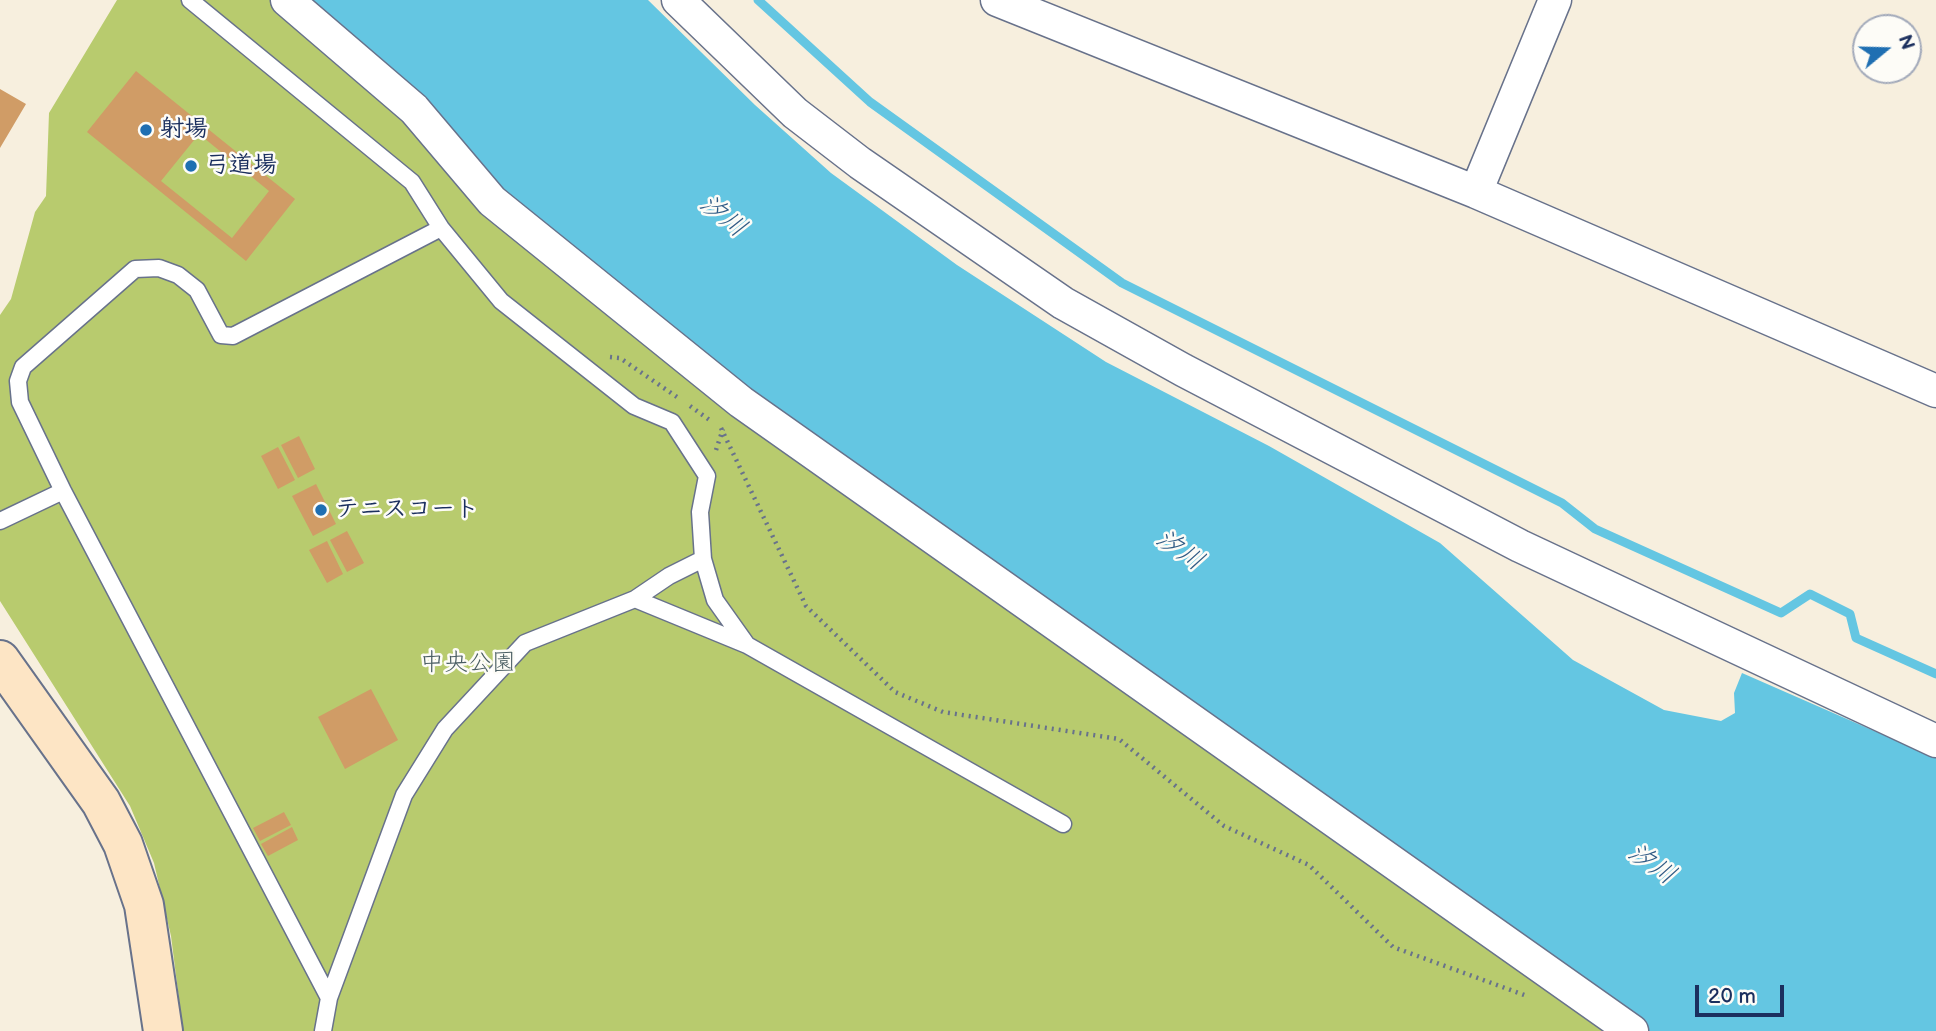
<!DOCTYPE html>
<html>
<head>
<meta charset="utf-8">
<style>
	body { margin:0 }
	#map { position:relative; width:1936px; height:1031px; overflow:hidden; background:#f7efde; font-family:"Balsamiq Sans",sans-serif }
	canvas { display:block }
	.north { position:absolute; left:1852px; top:14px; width:70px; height:70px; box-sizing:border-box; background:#fdfcf7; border:2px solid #a3aaba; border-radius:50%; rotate:71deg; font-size:19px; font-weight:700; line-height:28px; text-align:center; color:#1b2f5e }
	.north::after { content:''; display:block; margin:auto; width:24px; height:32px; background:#1f6fb2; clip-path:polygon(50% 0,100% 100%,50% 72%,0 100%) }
	.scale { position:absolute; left:1695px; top:985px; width:89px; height:32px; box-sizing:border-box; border:4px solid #1b2f5e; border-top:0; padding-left:9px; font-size:21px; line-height:24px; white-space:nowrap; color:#1b2f5e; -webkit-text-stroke:5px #fdfcf7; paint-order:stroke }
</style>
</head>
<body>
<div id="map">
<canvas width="1936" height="1031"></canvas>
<div class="north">N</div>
<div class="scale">20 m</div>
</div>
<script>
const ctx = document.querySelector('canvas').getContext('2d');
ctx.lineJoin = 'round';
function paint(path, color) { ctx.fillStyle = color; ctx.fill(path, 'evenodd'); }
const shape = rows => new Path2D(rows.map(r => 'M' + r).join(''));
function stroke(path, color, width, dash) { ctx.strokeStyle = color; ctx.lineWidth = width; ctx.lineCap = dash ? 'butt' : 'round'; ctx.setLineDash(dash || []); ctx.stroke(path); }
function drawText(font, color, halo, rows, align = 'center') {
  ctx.font = font + ' "Balsamiq Sans","Klee One",sans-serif'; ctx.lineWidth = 5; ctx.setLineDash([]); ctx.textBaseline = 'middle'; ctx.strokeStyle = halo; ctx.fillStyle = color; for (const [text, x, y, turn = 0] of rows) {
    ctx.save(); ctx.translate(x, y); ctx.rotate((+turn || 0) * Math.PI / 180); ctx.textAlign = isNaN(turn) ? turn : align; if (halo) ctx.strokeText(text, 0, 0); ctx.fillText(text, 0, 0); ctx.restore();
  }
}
paint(shape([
	[117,0,272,0,1610,1031,183,1031,171,936,154,863,130,806,0,601,0,315,11,299,35,212,46,196,49,113]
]), '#b8cb6e');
paint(shape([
	[302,0,648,0,755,105,831,173,957,265,1106,362,1269,446,1440,543,1573,660,1664,710,1721,721,1735,713,1734,693,1742,673,1936,758,1936,1031,1644,1031,748,396,490,188]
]), '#64c6e2');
stroke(shape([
	[758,0,870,102,1122,283,1562,503,1595,529,1781,613,1810,594,1850,614,1856,638,1936,674]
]), '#64c6e2', 9);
paint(shape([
	[136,71,295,199,246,261,87,132],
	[199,134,269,191,232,238,161,181],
	[0,89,26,104,0,148],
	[299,436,315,469,298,478,281,445],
	[278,447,295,480,278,489,261,456],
	[316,484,336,524,313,536,292,496],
	[347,531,364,563,347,572,330,540],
	[327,541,343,574,327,583,309,550],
	[371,689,398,740,345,769,318,717],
	[284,812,291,825,260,841,253,828],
	[292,827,298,840,268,856,261,844]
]), '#d09c66');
const lane = shape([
	[190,0,412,182,441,228,501,301,634,406,672,422,707,476,700,512,703,559,669,576,635,599],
	[0,521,63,491],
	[703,559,715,600,747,645],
	[329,998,404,795,445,729,525,643,635,599,747,645,1063,824],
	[323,1031,329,998,63,491,20,402,18,381,23,367,135,269,159,268,178,275,197,290,221,335,233,336,441,228]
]);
const street = shape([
	[287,0,414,109,492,201,741,402,1632,1031],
	[678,0,795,113,860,163,1063,303,1183,370,1520,546,1936,741],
	[997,0,1476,192,1936,391],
	[1476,192,1555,0]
]);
const secondary = shape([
	[0,660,101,802,123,844,144,905,163,1031]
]);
stroke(lane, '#68728b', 19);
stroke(street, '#68728b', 35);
stroke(secondary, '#68728b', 42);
stroke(shape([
	[610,357,620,358,677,397],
	[690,406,711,421],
	[721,428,806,606,895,692,943,712,1119,739,1224,826,1309,865,1393,947,1527,996],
	[716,450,723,429]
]), '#68728b', 4.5, [2, 5]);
stroke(lane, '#fff', 16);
stroke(street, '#fff', 32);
stroke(secondary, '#fde5c5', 38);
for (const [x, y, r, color] of [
	[146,130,7,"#1f6fb2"],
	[191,166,7,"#1f6fb2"],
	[321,510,7,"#1f6fb2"]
]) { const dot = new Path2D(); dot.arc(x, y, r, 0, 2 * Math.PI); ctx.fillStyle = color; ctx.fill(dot); stroke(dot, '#fdfcf7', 2.5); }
drawText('bold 24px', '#1b2f5e', '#fdfcf7', [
	["射場",160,130],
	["弓道場",205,166],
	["テニスコート",335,510]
], 'left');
drawText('24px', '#4a5e63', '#fdfcf7', [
	["中央公園",468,664]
]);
drawText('italic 26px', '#315c86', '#fdfcf7', [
	["汐川",722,217,38],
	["汐川",1179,551,34],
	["汐川",1651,865,34]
]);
</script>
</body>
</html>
